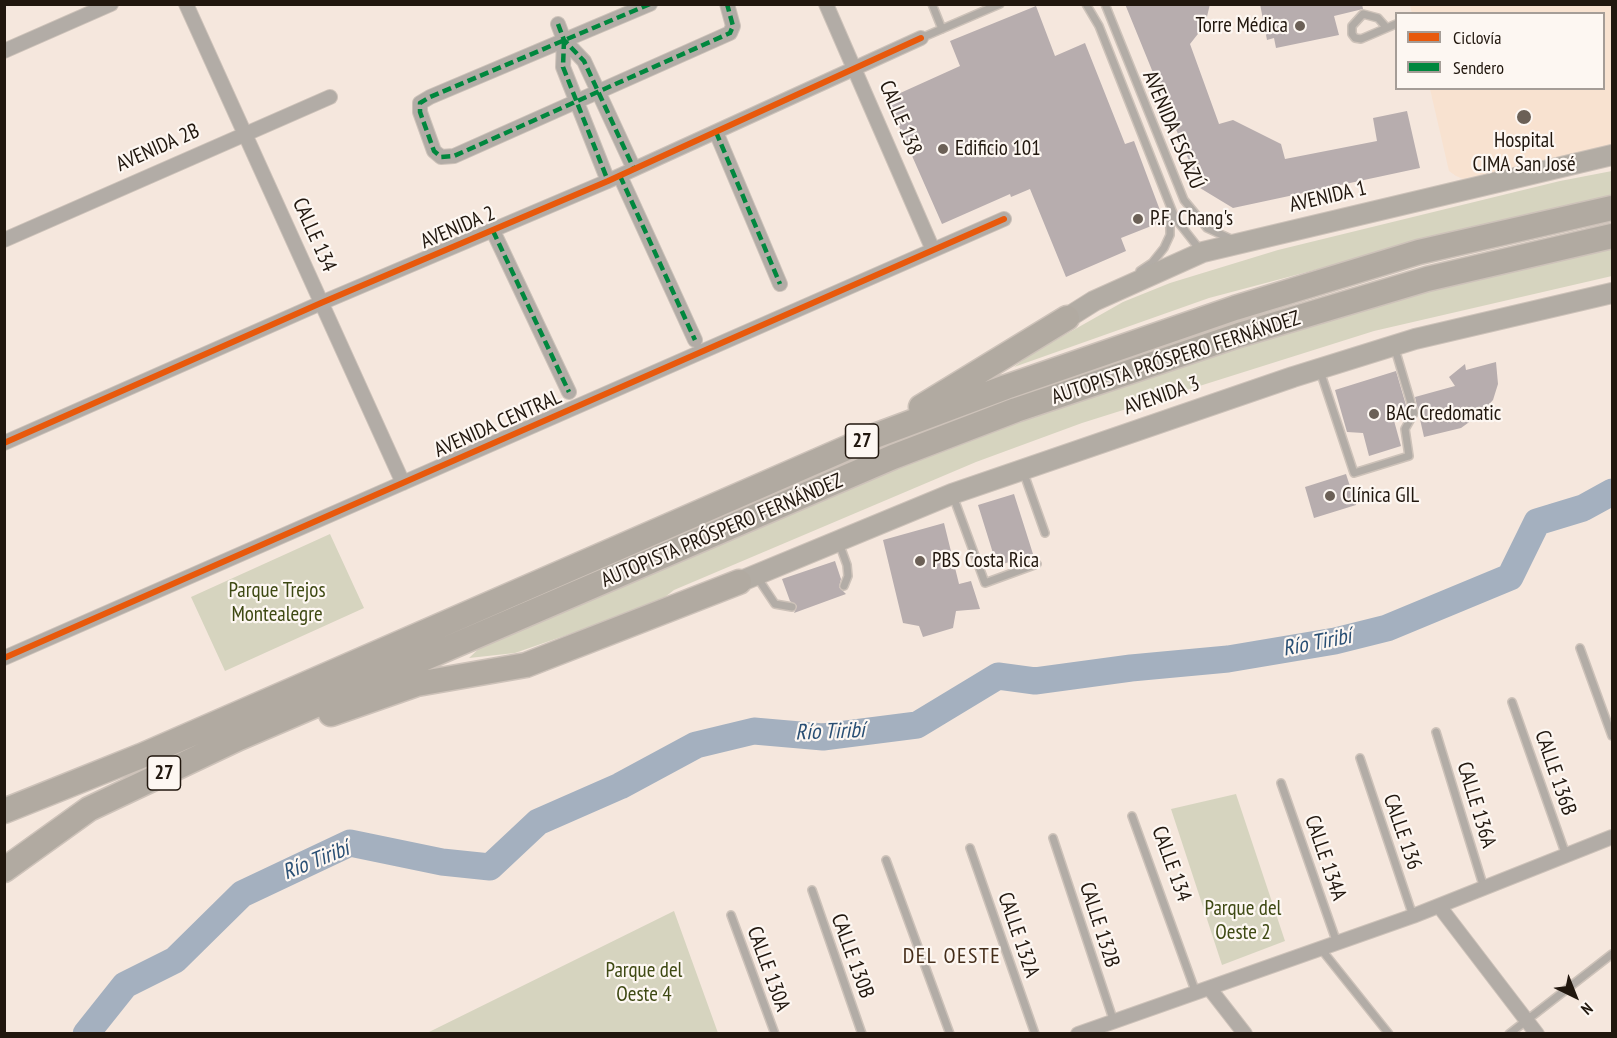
<!DOCTYPE html>
<html>
<head>
<meta charset="utf-8">
<style>
	body { margin:0 }
	#map { position:relative; width:1617px; height:1038px; overflow:hidden; background:#f5e7dd; font-family:"PT Sans Narrow",sans-serif }
	canvas { display:block }
	.frame { position:absolute; inset:0; border:6px solid #21170e; pointer-events:none }
	.legend { position:absolute; left:1395px; top:12px; width:210px; height:78px; box-sizing:border-box; background:#fdf7f2; border:2px solid #a59d97; margin:0; padding:8px 10px; list-style:none; font-size:18px; color:#21170e }
	.legend li { display:flex; align-items:center; gap:12px; height:30px }
	.legend b { width:30px; border:2px solid #a59d97 }
	.north { position:absolute; left:1545px; top:966px; width:60px; height:60px; -webkit-text-stroke:4px #fdf7f2; paint-order:stroke; rotate:137deg; font-size:16px; font-weight:700; line-height:24px; text-align:center; color:#21170e }
	.north::after { content:''; display:block; margin:auto; width:21px; height:27px; background:#21170e; clip-path:polygon(50% 0,100% 100%,50% 72%,0 100%) }
</style>
</head>
<body>
<div id="map">
<canvas width="1617" height="1038"></canvas>
<div class="frame"></div>
<ul class="legend">
<li><b style="height:8px;background:#e8590c"></b>Ciclovía</li>
<li><b style="height:8px;background:#00873e"></b>Sendero</li>
</ul>
<div class="north">N</div>
</div>
<script>
const ctx = document.querySelector('canvas').getContext('2d');
ctx.lineJoin = 'round';
function paint(path, color) { ctx.fillStyle = color; ctx.fill(path, 'evenodd'); }
const shape = rows => new Path2D(rows.map(r => 'M' + r).join(''));
function stroke(path, color, width, dash) { ctx.strokeStyle = color; ctx.lineWidth = width; ctx.lineCap = dash ? 'butt' : 'round'; ctx.setLineDash(dash || []); ctx.stroke(path); }
function drawText(font, color, halo, rows, align = 'center') {
  ctx.font = font + ' "PT Sans Narrow",sans-serif'; ctx.lineWidth = 4.5; ctx.setLineDash([]); ctx.textBaseline = 'middle'; ctx.strokeStyle = halo; ctx.fillStyle = color; for (const [text, x, y, turn = 0] of rows) {
    ctx.save(); ctx.translate(x, y); ctx.rotate((+turn || 0) * Math.PI / 180); ctx.textAlign = isNaN(turn) ? turn : align; if (halo) ctx.strokeText(text, 0, 0); ctx.fillText(text, 0, 0); ctx.restore();
  }
}
paint(shape([
	[1410,5,1612,5,1612,145,1463,179,1456,176,1449,171,1430,89,1604,88,1604,14,1412,14]
]), '#f8e2d0');
paint(shape([
	[1612,171,1612,196,1462,231,1209,298,1014,367,1031,354,1123,302,1170,283,1278,250,1560,181],
	[1612,245,1612,276,1374,331,1082,423,976,462,674,590,656,604,515,653,469,658,488,640,967,435,1291,327],
	[330,534,364,608,225,671,191,597],
	[1236,794,1285,941,1222,965,1171,809],
	[674,911,718,1033,427,1033]
]), '#d6d4bf');
stroke(shape([
	[86,1034,125,985,175,960,242,894,350,843,442,862,490,867,538,822,620,786,696,745,754,731,823,737,917,725,998,676,1035,681,1131,668,1228,659,1335,641,1387,628,1510,577,1537,522,1583,508,1612,492]
]), '#a4b0bf', 27);
paint(shape([
	[1125,4,1210,4,1205,25,1190,44,1219,124,1233,120,1281,144,1285,159,1377,141,1373,118,1407,111,1420,168,1233,208,1200,188],
	[1260,4,1362,4,1363,9,1334,16,1339,35,1276,48,1274,38,1267,40],
	[1036,6,1055,56,1085,43,1125,144,1134,141,1164,221,1121,238,1126,251,1066,277,1030,189,1011,197,1010,194,942,224,887,99,960,66,950,41],
	[1496,362,1498,384,1493,400,1479,415,1461,428,1424,437,1415,397,1455,386,1449,377,1465,364,1466,370],
	[1396,371,1408,412,1393,417,1401,446,1369,456,1363,433,1347,432,1335,390],
	[1346,474,1356,505,1314,518,1305,487],
	[1014,494,1033,554,997,566,978,505],
	[944,523,959,584,971,581,980,609,956,611,953,628,923,637,919,626,903,623,883,540],
	[835,561,841,579,839,587,846,594,794,613,797,606,790,601,782,579]
]), '#b7adae');
const lane = shape([
	[932,4,942,29],
	[1086,4,1099,26,1175,218,1201,251],
	[1105,4,1184,200,1207,228,1231,239],
	[1386,27,1378,18,1363,14,1352,26,1352,34,1355,38,1361,39,1396,24],
	[921,38,1000,4],
	[1140,271,1152,263,1164,248,1170,235,1170,213],
	[1320,371,1354,473,1409,456,1405,429,1414,413,1395,349],
	[1023,471,1045,533],
	[953,496,985,583,1037,564],
	[839,543,847,565,848,576,844,586],
	[757,577,775,604,792,607],
	[1580,648,1612,736],
	[1512,702,1566,855],
	[1436,732,1484,888],
	[1360,758,1413,916],
	[1281,783,1337,943],
	[1132,816,1196,993],
	[1053,838,1114,1022],
	[970,848,1035,1034],
	[886,860,950,1034],
	[812,890,862,1034],
	[731,915,775,1034],
	[1321,949,1389,1034],
	[1509,1034,1612,954]
]);
const street = shape([
	[186,4,403,483],
	[650,4,430,97,420,103,420,112,434,151,441,157,454,156,730,33,733,26,727,4],
	[826,4,933,250],
	[558,24,564,40,584,61,634,169],
	[564,40,563,67,608,181],
	[4,51,111,4],
	[716,132,780,284],
	[620,176,695,340],
	[493,231,569,392],
	[4,240,330,97],
	[4,443,321,303,608,181,921,38],
	[4,658,1004,219],
	[1439,906,1537,1034],
	[1210,989,1245,1034],
	[1078,1034,1413,916,1612,837]
]);
const secondary = shape([
	[1067,318,1094,301,1203,252,1612,155],
	[739,582,952,494,1293,377,1415,339,1612,293]
]);
const highway = shape([
	[921,407,1067,318],
	[331,714,417,684,526,665,739,582],
	[4,811,141,756,872,437,1006,387,1235,308,1419,252,1612,208],
	[4,870,89,809,239,738,893,457,1016,410,1239,335,1427,279,1612,236]
]);
stroke(lane, '#cdc2b9', 10);
stroke(street, '#cdc2b9', 16);
stroke(secondary, '#cdc2b9', 22);
stroke(highway, '#cdc2b9', 27);
stroke(lane, '#b2aca6', 7);
stroke(street, '#b2aca6', 14);
stroke(secondary, '#b2aca4', 20);
stroke(highway, '#b1aaa1', 24);
stroke(shape([
	[650,4,430,97,420,103,420,112,434,151,441,157,454,156,730,33,733,26,727,4],
	[558,24,564,40,584,61,634,169],
	[564,40,563,67,608,181],
	[716,132,780,284],
	[620,176,695,340],
	[493,231,569,392]
]), '#00873e', 4.5, [9, 4.5]);
stroke(shape([
	[4,443,321,303,608,181,921,38],
	[4,658,1004,219]
]), '#e8590c', 6);
for (const [x, y, r, color] of [
	[1300,26,6,"#6b6056"],
	[1524,117,8,"#6b6056"],
	[943,149,6,"#6b6056"],
	[1138,219,6,"#6b6056"],
	[1374,414,6,"#6b6056"],
	[1330,496,6,"#6b6056"],
	[920,561,6,"#6b6056"]
]) { const dot = new Path2D(); dot.arc(x, y, r, 0, 2 * Math.PI); ctx.fillStyle = color; ctx.fill(dot); stroke(dot, '#fdf7f2', 2); }
for (const [x, y, w] of [
	[862,441,33],
	[164,773,33]
]) { const box = new Path2D(); box.roundRect(x - w / 2, y - 17, w, 34, 4.5); ctx.fillStyle = '#fdf7f2'; ctx.fill(box); stroke(box, '#21170e', 1.5); }
drawText('bold 20px', '#21170e', null, [
	["27",862,441],
	["27",164,773]
]);
drawText('21px', '#21170e', '#fdf7f2', [
	["Torre Médica",1288,26,"right"],
	["Hospital",1524,141,"center"],
	["CIMA San José",1524,165,"center"],
	["Edificio 101",955,149],
	["P.F. Chang's",1150,219],
	["BAC Credomatic",1386,414],
	["Clínica GIL",1342,496],
	["PBS Costa Rica",932,561]
], 'left');
drawText('21px', '#21170e', '#fdf7f2', [
	["CALLE 138",900,118,67],
	["AVENIDA ESCAZÚ",1173,130,67],
	["AVENIDA 2B",158,148,-24],
	["AVENIDA 1",1328,197,-13],
	["AVENIDA 2",458,228,-23],
	["CALLE 134",314,235,66],
	["AUTOPISTA PRÓSPERO FERNÁNDEZ",1176,358,-18],
	["AVENIDA 3",1162,396,-19],
	["AVENIDA CENTRAL",498,424,-24],
	["AUTOPISTA PRÓSPERO FERNÁNDEZ",722,531,-23],
	["CALLE 136B",1555,773,71],
	["CALLE 136A",1476,805,73],
	["CALLE 136",1402,832,71],
	["CALLE 134A",1325,858,71],
	["CALLE 134",1171,864,70],
	["CALLE 132B",1099,925,72],
	["CALLE 132A",1018,935,71],
	["CALLE 130B",852,956,70],
	["CALLE 130A",768,969,70]
]);
drawText('21px', '#3e4913', '#fdf7f2', [
	["Parque Trejos",277,591],
	["Montealegre",277,615],
	["Parque del",1243,909],
	["Oeste 2",1243,933],
	["Parque del",644,971],
	["Oeste 4",644,995]
]);
drawText('italic 22px', '#294f74', '#fdf7f2', [
	["Río Tiribí",1317,643,-11],
	["Río Tiribí",830,732,-2],
	["Río Tiribí",316,861,-22]
]);
ctx.letterSpacing = '1.5px';
drawText('22px', '#452e1a', '#fdf7f2', [
	["DEL OESTE",952,957]
]);
ctx.letterSpacing = '0px';
</script>
</body>
</html>
